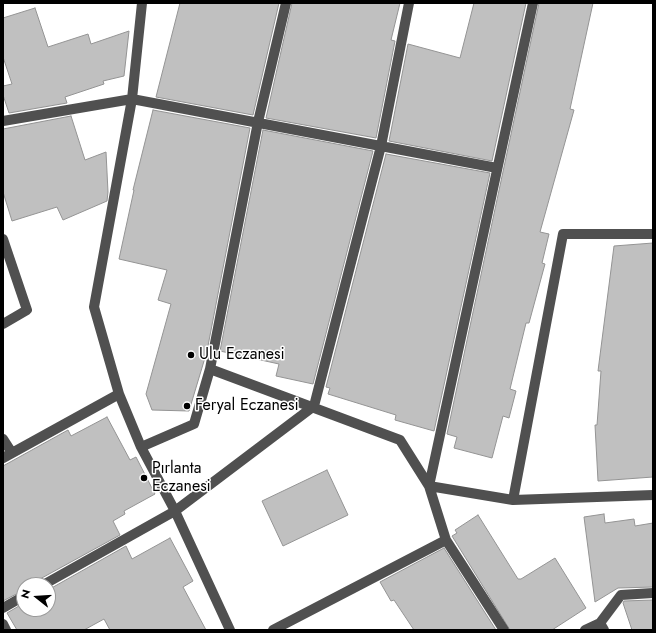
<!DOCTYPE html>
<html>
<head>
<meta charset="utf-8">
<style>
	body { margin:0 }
	#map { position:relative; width:656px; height:633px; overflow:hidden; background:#fff; font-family:Jost,sans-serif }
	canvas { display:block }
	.frame { position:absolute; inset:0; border:4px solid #000; pointer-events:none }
	.north { position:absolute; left:16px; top:577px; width:40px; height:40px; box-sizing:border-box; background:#fff; border:1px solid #999; border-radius:50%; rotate:287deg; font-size:11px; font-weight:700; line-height:16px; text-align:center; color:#000 }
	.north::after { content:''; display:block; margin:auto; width:14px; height:18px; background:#000; clip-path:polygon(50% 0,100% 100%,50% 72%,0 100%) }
</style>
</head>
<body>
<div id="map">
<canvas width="656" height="633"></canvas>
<div class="frame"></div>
<div class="north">N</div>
</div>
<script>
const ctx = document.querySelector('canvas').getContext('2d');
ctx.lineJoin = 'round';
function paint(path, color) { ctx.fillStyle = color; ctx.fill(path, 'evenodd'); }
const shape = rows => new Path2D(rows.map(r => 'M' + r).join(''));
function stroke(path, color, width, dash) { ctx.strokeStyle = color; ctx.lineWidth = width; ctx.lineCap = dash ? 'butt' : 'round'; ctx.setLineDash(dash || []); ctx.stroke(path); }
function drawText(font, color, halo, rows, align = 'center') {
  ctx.font = font + ' Jost,sans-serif'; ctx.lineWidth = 3; ctx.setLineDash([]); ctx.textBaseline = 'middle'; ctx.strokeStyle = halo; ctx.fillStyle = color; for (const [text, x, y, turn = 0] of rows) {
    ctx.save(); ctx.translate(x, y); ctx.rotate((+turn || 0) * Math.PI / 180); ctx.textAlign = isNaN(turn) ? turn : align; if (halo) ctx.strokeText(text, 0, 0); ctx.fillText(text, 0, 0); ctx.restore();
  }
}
const building = shape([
	[180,3,279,3,253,115,156,97,180,3],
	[292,3,400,3,391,40,395,41,376,138,266,118,292,3],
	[474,3,526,3,492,161,389,141,408,44,460,58,474,3],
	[539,3,593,3,570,109,574,110,540,232,549,234,542,263,545,264,529,323,526,323,510,389,516,391,509,418,503,416,492,458,454,448,457,437,447,434,539,3],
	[35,8,48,47,88,34,91,44,129,31,124,76,103,81,104,84,65,97,67,103,9,113,3,95,3,86,12,84,3,57,3,18,35,8],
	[153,110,250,128,207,351,189,411,152,410,146,394,171,304,158,300,167,270,119,259,134,190,133,190,153,110],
	[71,116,85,160,106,152,108,192,107,201,63,220,57,207,12,221,3,192,3,129,71,116],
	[263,130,373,151,313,384,276,376,279,364,220,351,263,130],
	[386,154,490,173,434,431,395,420,396,415,328,394,330,388,326,387,386,154],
	[653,243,653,477,598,481,595,425,597,425,601,371,598,371,614,246,653,243],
	[107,417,130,460,136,457,155,494,124,511,125,514,113,521,120,535,40,579,37,585,24,585,24,590,3,601,3,466,68,430,71,436,107,417],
	[327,470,348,515,283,546,262,501,327,470],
	[604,514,605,523,634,519,635,526,653,523,653,587,618,588,595,602,584,517,604,514],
	[478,515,518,579,521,579,555,558,586,608,552,630,510,630,452,536,457,533,455,530,478,515],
	[170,538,193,581,183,587,206,630,110,630,104,619,84,630,17,630,7,613,24,603,24,609,48,609,48,590,126,546,132,559,170,538],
	[444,548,496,630,414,630,394,600,391,601,380,582,444,548],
	[653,600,653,630,632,630,623,603,624,601,653,600]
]);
paint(building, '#c0c0c0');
stroke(building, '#949494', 1);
stroke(shape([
	[142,3,132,99,94,307,119,394,141,447,175,511,230,630],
	[533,3,429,486,513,500,653,495],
	[3,121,132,99,497,168],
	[3,239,27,310,3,324],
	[210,369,400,440,429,486,446,540,504,630],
	[3,439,12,453],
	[141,447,194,424,210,369,258,122,286,3],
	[3,458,119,394],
	[513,500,563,234,653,234],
	[43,585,175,511,314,406,381,146,409,3],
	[3,608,24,596],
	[3,624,6,630],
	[273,630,446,540],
	[585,630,600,623],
	[604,630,600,623,621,595,653,593]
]), '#505050', 10);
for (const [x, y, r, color] of [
	[191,355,4,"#000"],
	[187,406,4,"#000"],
	[144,478,4,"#000"]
]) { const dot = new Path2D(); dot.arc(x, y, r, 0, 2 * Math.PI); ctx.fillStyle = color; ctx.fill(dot); stroke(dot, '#fff', 1.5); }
drawText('16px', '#000', '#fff', [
	["Ulu Eczanesi",199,355],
	["Feryal Eczanesi",195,406],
	["Pırlanta",152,469],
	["Eczanesi",152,487]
], 'left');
</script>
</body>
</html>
